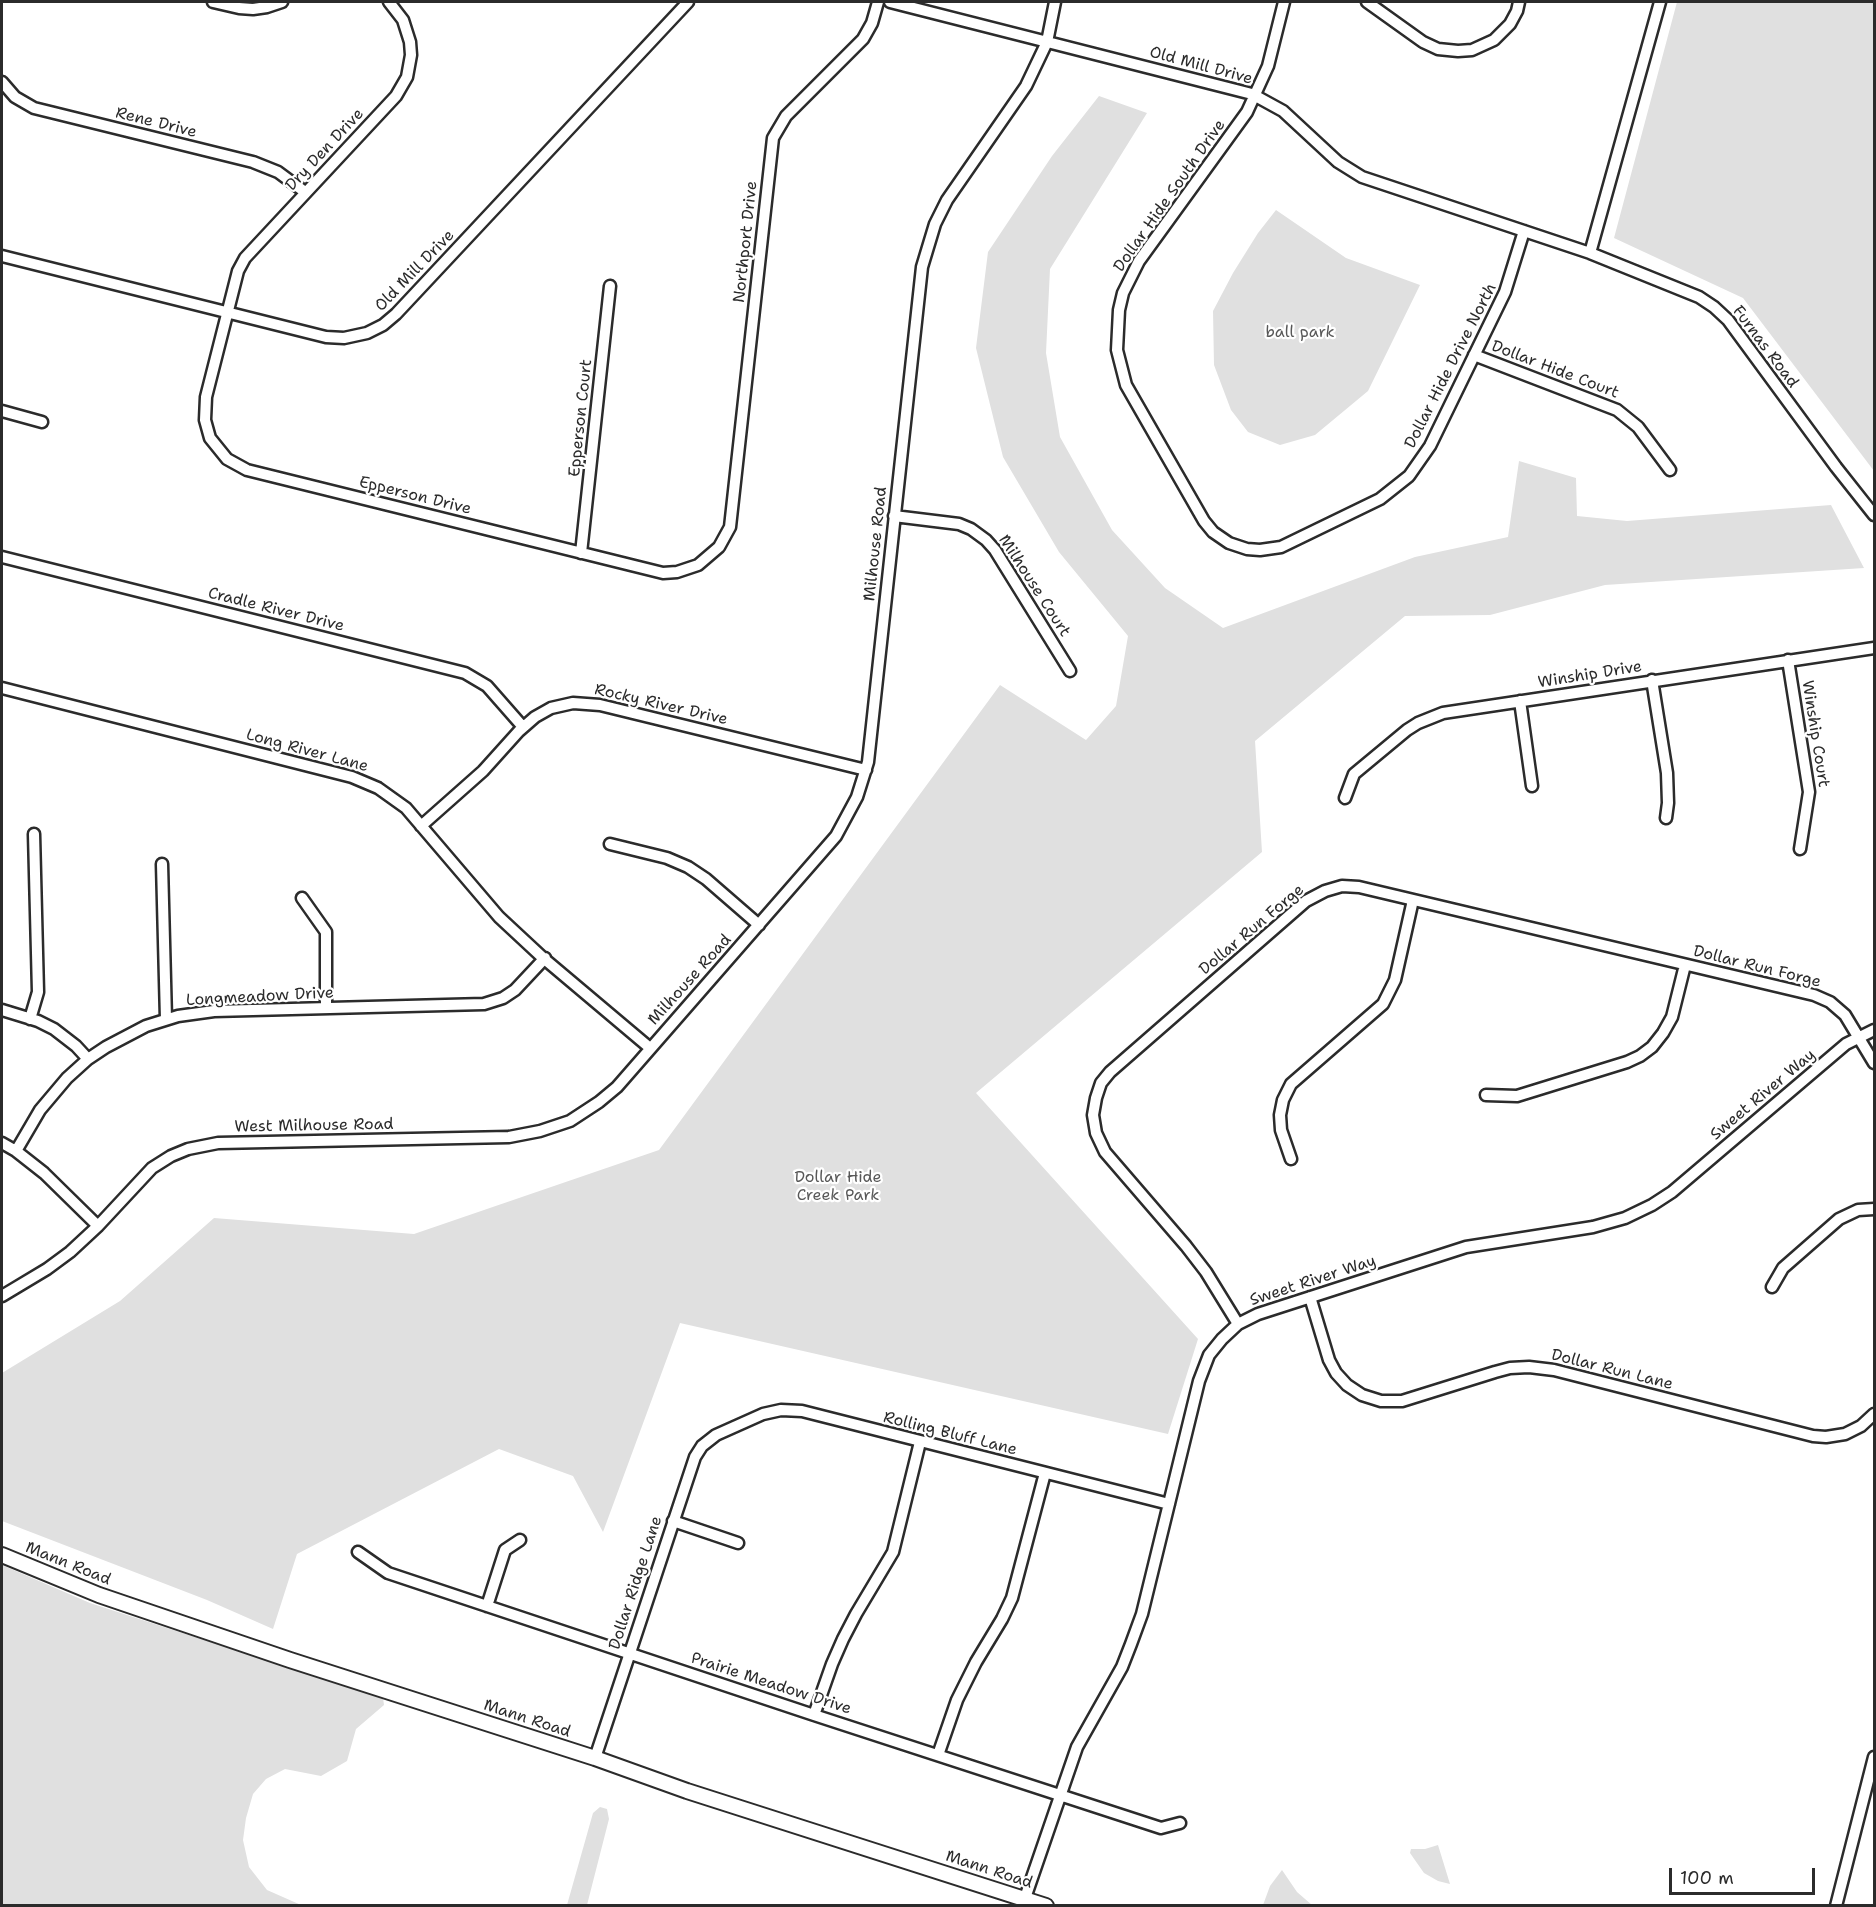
<!DOCTYPE html>
<html>
<head>
<meta charset="utf-8">
<style>
	body { margin:0 }
	#map { position:relative; width:1876px; height:1907px; overflow:hidden; background:#fff; font-family:"Shantell Sans",sans-serif }
	canvas { display:block }
	.frame { position:absolute; inset:0; border:3px solid #2b2b2b; pointer-events:none }
	.scale { position:absolute; left:1669px; top:1868px; width:146px; height:27px; box-sizing:border-box; border:3px solid #2b2b2b; border-top:0; padding-left:8px; font-size:18px; line-height:21px; white-space:nowrap; color:#2b2b2b; -webkit-text-stroke:4px #fff; paint-order:stroke }
</style>
</head>
<body>
<div id="map">
<canvas width="1876" height="1907"></canvas>
<div class="frame"></div>
<div class="scale">100 m</div>
</div>
<script>
const ctx = document.querySelector('canvas').getContext('2d');
ctx.lineJoin = 'round';
function paint(path, color) { ctx.fillStyle = color; ctx.fill(path, 'evenodd'); }
const shape = rows => new Path2D(rows.map(r => 'M' + r).join(''));
function stroke(path, color, width, dash) { ctx.strokeStyle = color; ctx.lineWidth = width; ctx.lineCap = dash ? 'butt' : 'round'; ctx.setLineDash(dash || []); ctx.stroke(path); }
function drawText(font, color, halo, rows, align = 'center') {
  ctx.font = font + ' "Shantell Sans",sans-serif'; ctx.lineWidth = 4.5; ctx.setLineDash([]); ctx.textBaseline = 'middle'; ctx.strokeStyle = halo; ctx.fillStyle = color; for (const [text, x, y, turn = 0] of rows) {
    ctx.save(); ctx.translate(x, y); ctx.rotate((+turn || 0) * Math.PI / 180); ctx.textAlign = isNaN(turn) ? turn : align; if (halo) ctx.strokeText(text, 0, 0); ctx.fillText(text, 0, 0); ctx.restore();
  }
}
paint(shape([
	[1677,2,1874,2,1874,471,1743,298,1614,238],
	[1099,96,1147,113,1050,269,1046,353,1060,437,1112,530,1165,588,1223,628,1415,557,1508,537,1519,461,1576,478,1577,516,1627,521,1831,505,1864,568,1605,585,1490,615,1405,616,1255,741,1262,852,976,1093,1198,1339,1168,1434,680,1323,603,1532,573,1476,499,1449,297,1554,273,1629,207,1600,2,1521,2,1373,120,1301,214,1218,414,1234,659,1150,1000,685,1086,740,1116,706,1128,636,1059,552,1003,457,976,348,988,252,1052,156],
	[1276,210,1346,258,1420,285,1368,391,1315,435,1280,445,1248,432,1231,410,1214,365,1213,311,1233,273,1258,233],
	[2,1565,90,1603,383,1698,384,1705,356,1729,347,1761,321,1776,285,1769,266,1779,253,1794,246,1818,243,1840,249,1867,267,1890,301,1905,2,1905],
	[600,1807,607,1809,609,1819,587,1905,567,1905,593,1813],
	[1438,1845,1450,1884,1438,1881,1424,1873,1410,1853,1411,1849,1425,1849],
	[1282,1870,1297,1892,1312,1905,1263,1905,1270,1886]
]), '#e0e0e0');
const minor = shape([
	[213,2,239,8,253,9,267,7,282,2],
	[389,2,403,20,410,42,411,55,407,77,396,96,245,258,238,271,206,397,205,420,210,438,227,459,247,470,663,573,677,572,698,565,719,547,730,527,773,138,786,116,863,39,872,23,878,2],
	[890,2,1252,94,1283,111,1338,162,1362,177,1590,253,1699,297,1714,307,1728,320,1836,467,1874,515],
	[1284,2,1268,66,1247,112,1139,261,1123,293,1119,310,1117,350,1126,385,1204,521,1213,532,1229,543,1247,549,1260,550,1281,547,1380,499,1409,476,1430,446,1505,292,1524,231],
	[1367,2,1423,42,1438,49,1458,51,1472,50,1494,40,1510,24,1517,11,1519,2],
	[2,82,15,97,34,108,253,162,278,172,305,192],
	[1590,253,1660,2],
	[2,256,326,337,344,338,367,333,383,325,396,314,688,2],
	[1474,355,1617,410,1638,427,1670,470],
	[2,411,42,422],
	[894,516,959,524,971,529,986,540,995,550,1070,671],
	[581,553,610,286],
	[2,557,465,673,487,686,523,727],
	[1788,660,1809,792,1800,849],
	[1652,680,1667,773,1668,803,1666,818],
	[2,688,352,777,378,788,406,808,499,917,542,957,650,1048],
	[1520,701,1532,786],
	[1345,798,1354,774,1407,730,1418,723,1443,713,1874,648],
	[421,826,483,771,519,731,535,717,551,708,573,703,600,705,866,770],
	[610,844,667,858,688,867,706,879,759,925],
	[162,864,166,1019],
	[302,898,326,932,326,1008],
	[2,1010,38,1021,54,1029,76,1046,88,1059],
	[30,1019,38,992,34,834],
	[1486,1095,1517,1096,1627,1062,1640,1056,1652,1047,1663,1033,1672,1017,1685,965],
	[2,1143,16,1151,44,1173,98,1226],
	[16,1151,40,1110,67,1078,88,1059,106,1047,146,1026,178,1016,214,1011,484,1004,503,998,515,990,545,958],
	[1291,1159,1281,1130,1280,1115,1283,1100,1291,1084,1383,1004,1395,980,1413,900],
	[1772,1287,1783,1268,1839,1219,1858,1210,1874,1209],
	[2,1296,47,1269,70,1252,98,1226,152,1168,171,1156,188,1149,218,1143,509,1137,540,1131,570,1121,599,1102,617,1087,836,836,857,797,868,762,922,267,935,224,947,200,1026,86,1047,42,1055,2],
	[1310,1297,1329,1360,1336,1373,1347,1385,1362,1395,1381,1401,1402,1401,1495,1372,1510,1368,1529,1367,1554,1370,1813,1436,1826,1437,1845,1434,1861,1426,1874,1414],
	[1238,1324,1206,1272,1186,1246,1105,1152,1096,1133,1093,1115,1096,1098,1101,1083,1110,1072,1306,901,1325,891,1342,886,1359,887,1814,995,1830,1002,1845,1015,1874,1063],
	[673,1521,738,1543],
	[358,1552,388,1573,814,1715,1161,1828,1180,1823],
	[487,1606,505,1550,520,1540],
	[814,1715,832,1664,843,1639,856,1614,893,1552,920,1442],
	[938,1755,957,1700,976,1662,1002,1619,1012,1598,1045,1473],
	[595,1758,695,1457,702,1446,716,1435,763,1414,781,1410,802,1411,1169,1504],
	[1025,1898,1077,1747,1122,1667,1131,1644,1142,1614,1199,1381,1209,1355,1222,1339,1238,1324,1258,1314,1466,1247,1593,1227,1625,1218,1652,1205,1672,1192,1846,1044,1874,1030],
	[1836,1906,1874,1757]
]);
const secondary = shape([
	[2,1555,99,1595,290,1660,595,1758,687,1791,1046,1906]
]);
stroke(minor, '#2b2b2b', 15);
stroke(secondary, '#2b2b2b', 18);
stroke(minor, '#fff', 10);
stroke(secondary, '#fff', 14);
drawText('16px', '#2b2b2b', '#fff', [
	["Old Mill Drive",1201,66,15],
	["Rene Drive",156,123,14],
	["Dry Den Drive",325,150,-47],
	["Dollar Hide South Drive",1170,196,-55],
	["Northport Drive",746,242,-84],
	["Old Mill Drive",415,271,-46],
	["Furnas Road",1765,347,53],
	["Dollar Hide Drive North",1451,366,-63],
	["Dollar Hide Court",1555,370,21],
	["Epperson Court",581,418,-84],
	["Epperson Drive",415,496,14],
	["Milhouse Road",876,544,-84],
	["Milhouse Court",1034,586,57],
	["Cradle River Drive",276,610,14],
	["Winship Drive",1590,675,-9],
	["Rocky River Drive",661,705,13],
	["Winship Court",1815,734,81],
	["Long River Lane",307,751,15],
	["Dollar Run Forge",1252,930,-40],
	["Dollar Run Forge",1757,967,14],
	["Milhouse Road",690,980,-48],
	["Longmeadow Drive",260,997,-3],
	["Sweet River Way",1763,1095,-40],
	["West Milhouse Road",314,1126,-1],
	["Sweet River Way",1313,1281,-18],
	["Dollar Run Lane",1612,1370,14],
	["Rolling Bluff Lane",950,1434,14],
	["Mann Road",68,1564,22],
	["Dollar Ridge Lane",636,1583,-72],
	["Prairie Meadow Drive",771,1684,18],
	["Mann Road",527,1719,18],
	["Mann Road",989,1870,18]
]);
drawText('16px', '#585858', '#fff', [
	["ball park",1300,333],
	["Dollar Hide",838,1178],
	["Creek Park",838,1196]
]);
</script>
</body>
</html>
